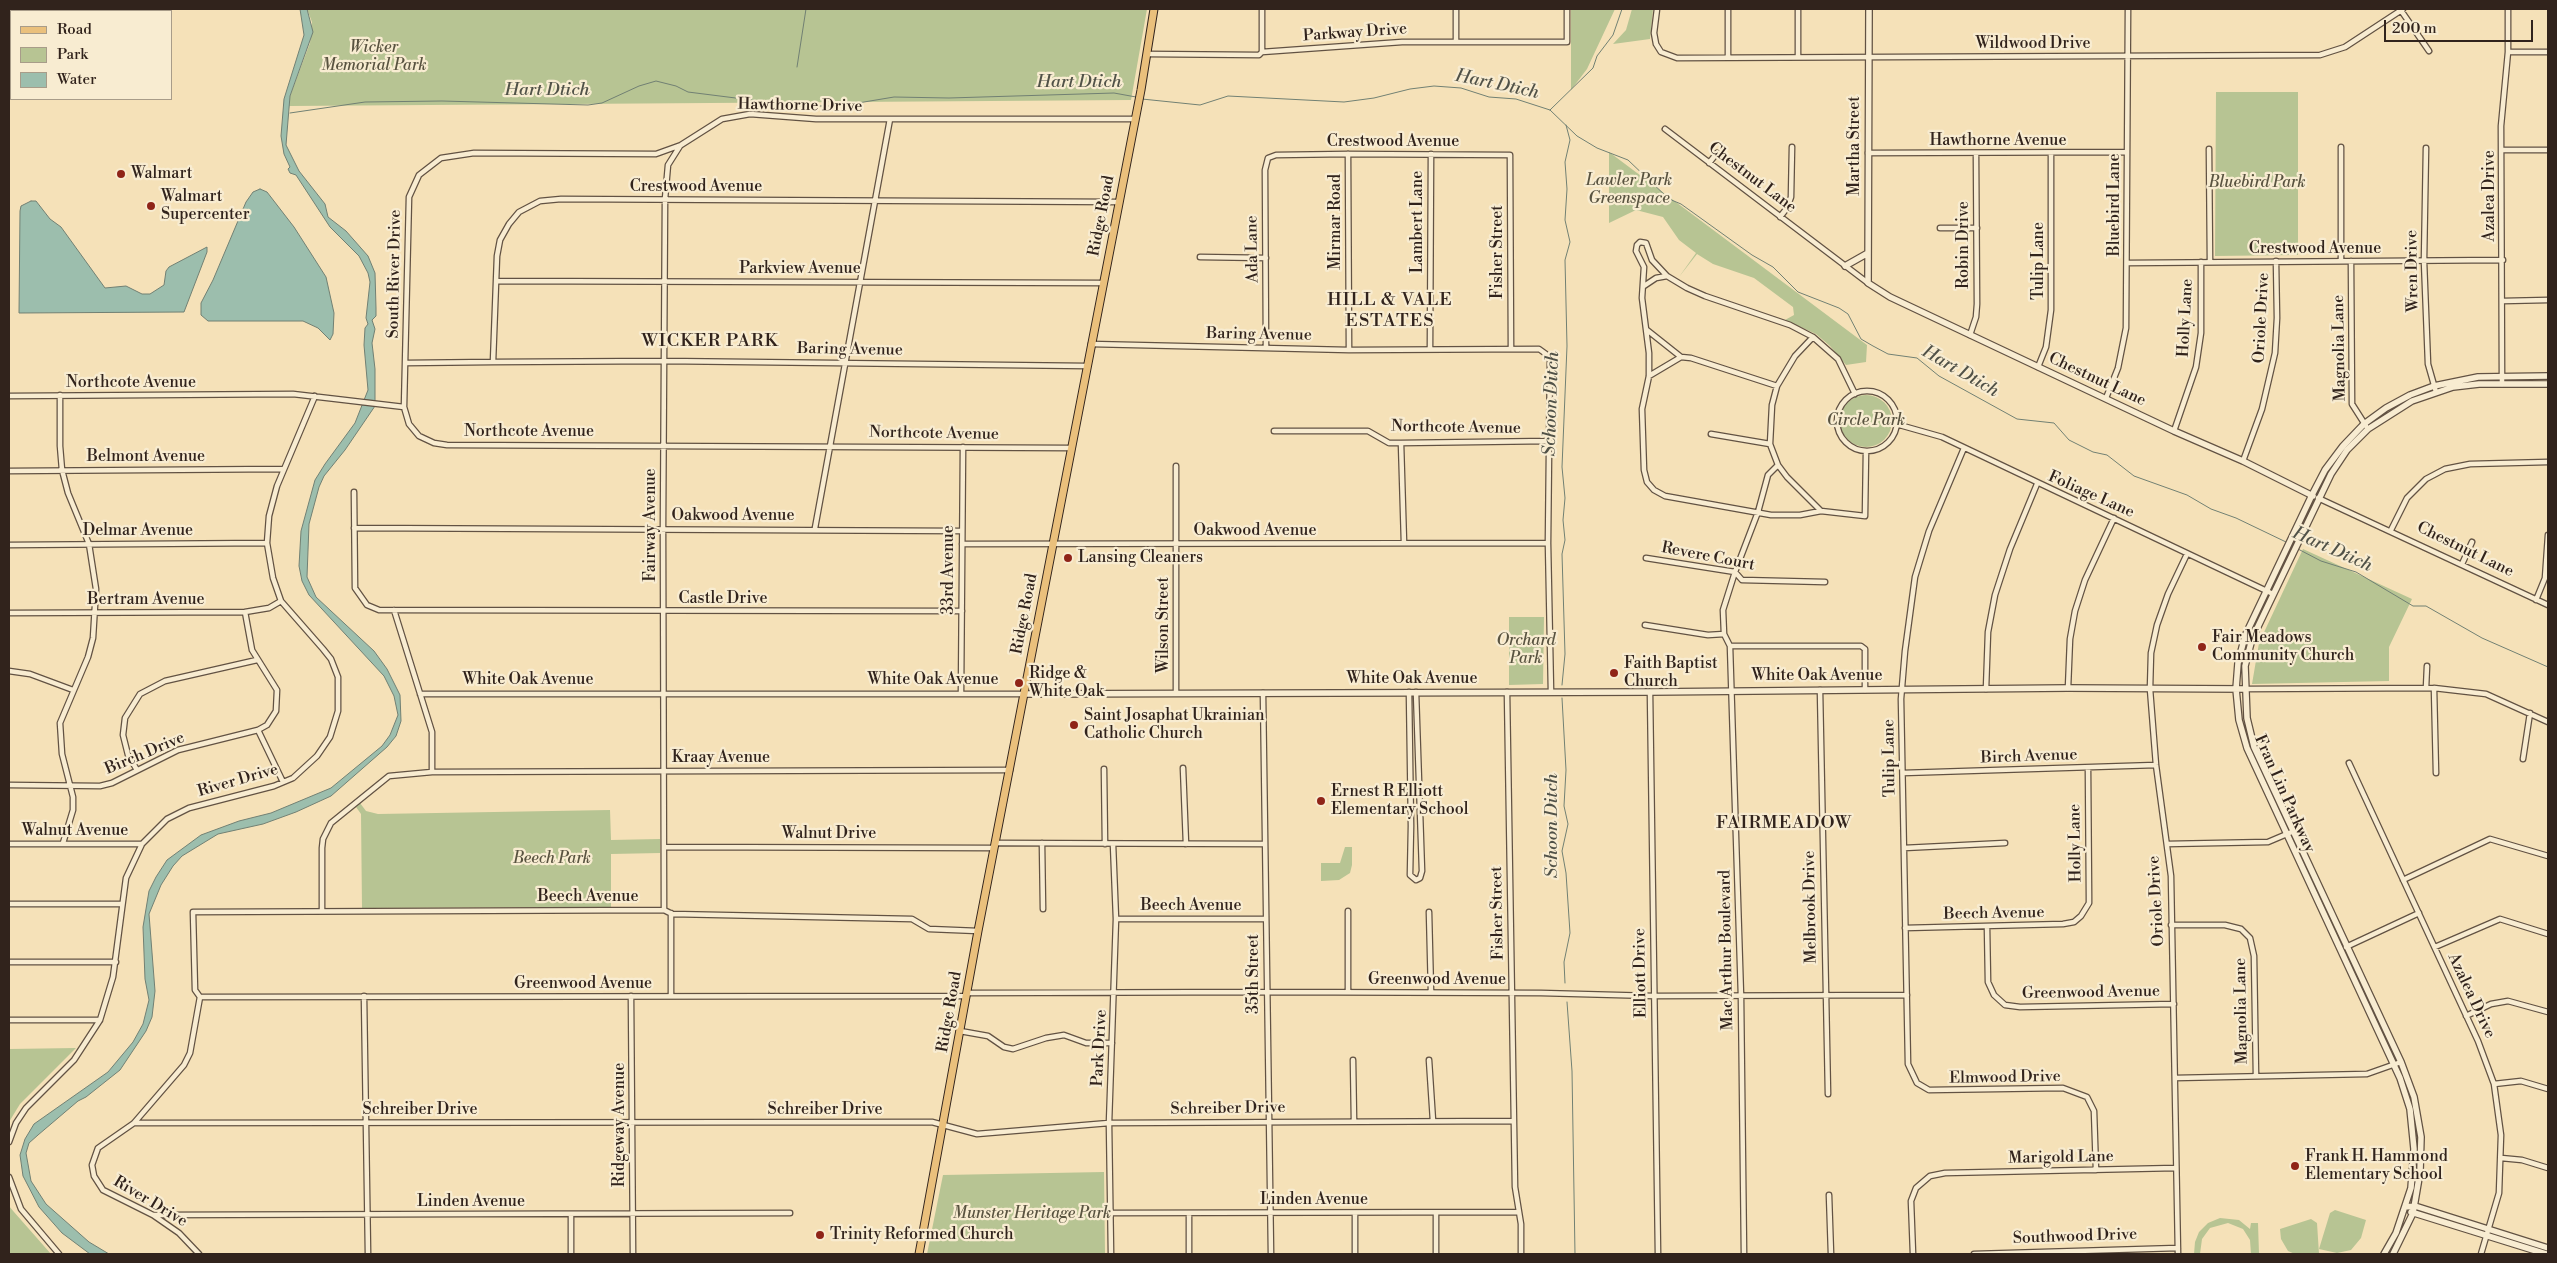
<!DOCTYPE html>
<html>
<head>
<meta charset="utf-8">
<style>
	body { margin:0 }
	#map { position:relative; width:2557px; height:1263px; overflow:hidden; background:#f5e1b8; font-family:"Libre Bodoni",serif }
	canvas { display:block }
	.frame { position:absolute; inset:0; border:10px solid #31231c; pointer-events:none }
	.legend { position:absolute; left:10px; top:10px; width:162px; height:90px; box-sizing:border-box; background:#f8ecd1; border:1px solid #a89c89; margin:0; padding:6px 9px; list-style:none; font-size:15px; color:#31231c }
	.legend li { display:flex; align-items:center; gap:10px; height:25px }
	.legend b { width:25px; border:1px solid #a89c89 }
	.scale { position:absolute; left:2384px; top:20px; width:149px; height:22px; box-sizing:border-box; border:2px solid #31231c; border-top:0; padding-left:6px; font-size:15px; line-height:18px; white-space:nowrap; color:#31231c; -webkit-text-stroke:4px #f8ecd1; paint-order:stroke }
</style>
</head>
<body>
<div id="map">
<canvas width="2557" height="1263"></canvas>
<div class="frame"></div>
<ul class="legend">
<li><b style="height:6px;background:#eac07c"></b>Road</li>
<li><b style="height:14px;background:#b7c493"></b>Park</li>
<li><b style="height:14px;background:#9cbead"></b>Water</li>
</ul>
<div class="scale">200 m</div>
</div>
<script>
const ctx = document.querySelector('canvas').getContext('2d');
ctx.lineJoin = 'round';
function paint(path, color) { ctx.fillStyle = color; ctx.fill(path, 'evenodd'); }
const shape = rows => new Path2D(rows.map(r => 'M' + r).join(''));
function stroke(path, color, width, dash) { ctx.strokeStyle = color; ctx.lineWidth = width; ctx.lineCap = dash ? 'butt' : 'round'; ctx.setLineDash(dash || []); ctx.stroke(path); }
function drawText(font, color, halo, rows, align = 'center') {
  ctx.font = font + ' "Libre Bodoni",serif'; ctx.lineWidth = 4.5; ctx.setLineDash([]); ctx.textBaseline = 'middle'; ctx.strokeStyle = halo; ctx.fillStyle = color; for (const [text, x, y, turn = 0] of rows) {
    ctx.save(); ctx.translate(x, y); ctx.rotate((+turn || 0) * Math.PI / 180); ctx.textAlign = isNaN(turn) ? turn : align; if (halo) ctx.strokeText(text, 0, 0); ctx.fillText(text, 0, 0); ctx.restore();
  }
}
paint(shape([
	[307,9,1147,9,1131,100,289,106,290,96,310,43,312,22],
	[1571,9,1615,9,1587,69,1571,90],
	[1632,9,1653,9,1650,39,1613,44,1626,30],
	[2216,92,2298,92,2298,255,2215,256],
	[1609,152,1867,345,1866,362,1846,365,1830,346,1816,334,1785,320,1794,315,1793,307,1754,278,1713,264,1697,254,1679,277,1696,253,1679,240,1663,217,1636,210,1609,223],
	'1840 421a26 26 0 1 1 52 0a26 26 0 1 1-52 0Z',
	[2303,549,2412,599,2389,647,2389,681,2252,684,2259,643],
	[1509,617,1544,617,1543,684,1509,685],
	[360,803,366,811,378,814,610,810,611,840,660,839,660,853,611,854,611,907,362,908,361,814,356,807],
	[1345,847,1352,847,1352,865,1350,873,1339,880,1321,881,1321,863,1340,863],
	[76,1048,20,1104,9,1122,9,1049],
	[1104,1172,1105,1254,927,1254,943,1175],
	[9,1206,14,1212,51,1254,9,1254],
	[2335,1210,2366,1220,2361,1238,2351,1250,2337,1253,2319,1249,2330,1213],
	[2220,1218,2239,1220,2250,1229,2251,1223,2258,1223,2259,1254,2251,1254,2250,1240,2243,1229,2228,1223,2210,1228,2202,1239,2200,1254,2194,1254,2195,1242,2199,1232,2208,1223],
	[2311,1219,2317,1223,2319,1254,2295,1254,2288,1251,2281,1239,2280,1229]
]), '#b7c493');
const water = shape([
	[300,9,307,9,313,32,290,96,286,145,299,171,325,204,328,217,346,231,368,256,375,273,376,308,376,316,372,320,375,329,372,343,375,369,375,406,345,450,324,476,319,487,309,524,307,577,316,597,374,651,387,669,400,695,401,721,396,736,387,747,331,796,296,812,263,824,218,834,182,856,173,866,161,885,149,914,155,991,152,1017,146,1031,120,1070,86,1097,78,1101,38,1135,29,1143,26,1153,31,1181,46,1204,89,1242,109,1254,90,1254,62,1233,39,1207,23,1176,20,1155,25,1139,34,1124,108,1072,133,1042,143,1024,149,1000,145,979,143,927,149,891,156,877,167,860,201,835,239,821,271,813,331,788,382,746,390,735,398,715,394,696,384,676,309,595,302,581,299,566,301,531,315,480,325,464,355,423,368,390,364,345,365,328,368,324,366,318,370,282,368,273,359,256,330,227,296,175,290,173,288,169,290,167,284,154,281,136,284,99,304,35,300,9],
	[260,189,267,192,294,227,326,277,334,313,333,334,330,340,318,328,303,321,208,321,201,315,201,303,213,280,246,202,253,192,260,189],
	[31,201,36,201,50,219,61,227,105,288,126,286,142,294,150,294,164,285,166,271,169,267,207,247,207,252,184,312,19,313,20,211,21,206,31,201]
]);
paint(water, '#9cbead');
stroke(water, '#718073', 1);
stroke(shape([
	[797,67,806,9],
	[1142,99,1200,105,1228,96,1344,102,1374,98,1410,89,1434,86,1461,88,1489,97,1516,99,1550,110,1577,136,1597,148,1628,160,1669,199,1681,204,1752,255,1773,267,1798,292,1839,308,1848,314,1861,339,1873,346,1888,354,1917,358,1939,376,2017,419,2054,423,2069,440,2093,452,2107,455,2134,476,2187,495,2211,509,2236,518,2286,542],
	[1550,110,1593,68,1597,56,1613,35,1622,9],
	[290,113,365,102,442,101,588,105,602,103,639,86,656,81,676,86,688,92,799,106,840,106,894,97,949,98,1114,93,1136,97],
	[2298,549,2321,561,2356,572,2413,606,2426,606,2482,638,2548,667],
	[1562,685,1565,654,1562,554,1565,540,1563,520,1565,498,1562,467,1567,346,1565,260,1570,242,1565,220,1567,189,1565,162,1570,140,1566,125],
	[1562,698,1566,770,1564,806,1568,824,1562,851,1566,873,1570,933,1564,962,1565,983],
	[1567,1002,1572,1071,1575,1254]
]), '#718073', 1);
const minor = shape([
	[1262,9,1262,52],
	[1456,9,1456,42],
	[1657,9,1654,33,1656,44,1661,52,1677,58,2320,55,2345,47,2403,9],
	[2400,9,2429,51],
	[2508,52,2548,52],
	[1147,54,1259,55,1262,52,1402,42,1567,42,1567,9],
	[1728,57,1728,9],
	[1798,57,1798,9],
	[1665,129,1868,283],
	[2341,147,2341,261],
	[2426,148,2424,261,2428,364,2436,392],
	[2209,149,2210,262],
	[2502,150,2548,150],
	[1868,153,2127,152],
	[1348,154,1349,350],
	[1709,163,1717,153],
	[1780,217,1787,208,1791,197,1792,147],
	[1940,228,1977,228],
	[1200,257,1266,258],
	[2351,261,2352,404,2366,426],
	[2127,263,2503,260],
	[496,281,1103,283],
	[1644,286,1656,278,1667,276],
	[2503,301,2548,300],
	[1647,330,1681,357],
	[1970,335,1976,317,1977,304,1976,153],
	[1813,337,1795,356,1777,386,1772,405,1770,444,1778,465,1787,477,1821,511],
	[1091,344,1349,350,1539,349,1546,354,1550,360,1548,543,1551,692],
	[1266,348,1265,170,1268,158,1276,155,1348,154,1510,155,1511,349],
	[1430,349,1431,154],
	[493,362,664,361,1087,366],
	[406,363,493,362,497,256,500,240,509,224,519,212,540,201,561,199,1119,202],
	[2038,367,2046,347,2051,310,2051,154],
	[1649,376,1681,357,1691,358,1777,386],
	[2502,384,2501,126,2508,52,2508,9],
	'1837 421a30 30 0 1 1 60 0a30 30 0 1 1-60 0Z',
	[1855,394,1838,359,1813,337,1790,325,1705,296,1687,288,1667,276,1652,260,1646,243,1640,242,1637,245,1636,251,1644,267,1642,298,1649,353,1649,376,1642,409,1644,470,1647,482,1654,490,1665,496,1771,515,1800,515,1821,511,1865,516,1866,451],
	[60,395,60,446,62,470,68,493,89,544,96,589,93,638,88,657,60,723,62,754,73,797,73,810,63,843],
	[9,396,293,394,336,399,404,407,409,424,419,436,434,443,447,445,1071,448],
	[2106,398,2118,368,2126,328,2128,9],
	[404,407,409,197,419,175,441,158,474,153,656,154,681,145,722,119,750,114,816,119,1135,119],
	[1896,424,1942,437,2273,594],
	[1274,431,1368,431,1389,443,1401,443,1549,441],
	[2174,431,2196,367,2201,333,2201,262],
	[1711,434,1770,444],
	[1401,443,1404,543],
	[1964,448,1929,531,1915,577,1905,651,1901,699,1908,1064,1917,1083,1929,1090,2063,1088,2087,1097,2094,1111,2096,1170],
	[2243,461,2262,409,2275,353,2277,318,2276,261],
	[9,471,283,469],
	[354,492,355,588,367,605,379,610,962,611],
	[2318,498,2548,605],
	[354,528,962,531],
	[815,528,890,119],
	[2391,530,2407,498,2426,479,2445,469,2470,464,2548,462],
	[962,544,1548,543],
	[9,545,267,543],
	[1646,558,1735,572,1742,580,1825,582],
	[2462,564,2472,542],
	[2536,600,2545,578,2548,535],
	[245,612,252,650,277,690,276,711,267,725,258,730,283,782],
	[9,613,245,612,269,608,281,601],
	[1645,625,1708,635,1724,634,1730,646,1861,646,1865,649,1865,690],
	[1724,634,1723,610,1735,572,1758,512,1768,475,1778,465],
	[1730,646,1741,996,1744,1254],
	[9,671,30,674,73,690],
	[2068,688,2070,639,2075,611,2085,580,2114,518],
	[2426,688,2427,666],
	[2434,688,2436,773],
	[1986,689,1988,632,1995,595,2010,549,2037,484],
	[2245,689,2434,688,2486,694,2548,722],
	[1820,690,1828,1094],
	[1409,692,1411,826,1410,875,1416,880,1420,878,1422,871,1416,692],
	[1507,692,1515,1187,1521,1224,1521,1254],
	[1650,692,1658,1254],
	[1176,693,1176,466],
	[1263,693,1271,1254],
	[420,694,1024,694],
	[961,694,963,447],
	[2523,759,2530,713],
	[2349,763,2478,1041,2494,1084,2501,1135,2499,1193,2481,1254],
	[1183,768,1186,844],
	[1104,769,1105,844],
	[137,770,128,755,123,735,125,718,140,694,165,681,257,660],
	[432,772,1010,770],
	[1903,773,2156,765],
	[9,785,100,786,112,783,178,750,258,730],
	[995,843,1265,844],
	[1042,843,1043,909],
	[9,844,142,844],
	[2167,844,2268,842,2294,831],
	[664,847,994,848],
	[1904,848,2005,843],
	[2403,880,2490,839,2548,856],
	[9,904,122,904],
	[664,910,663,529,665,199,668,165,680,146],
	[322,911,322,848,323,839,331,823,389,776,432,772,432,732,394,610],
	[1348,911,1348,992],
	[1429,912,1431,992],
	[671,913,671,996],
	[1116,919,1266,919],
	[2171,925,2225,925,2241,929,2250,938,2254,956,2256,1076],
	[1987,926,1988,982,1994,995,2005,1005,2020,1007,2174,1004],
	[1905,928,2063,924,2074,922,2081,916,2089,903,2089,897,2088,768],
	[2346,947,2419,913],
	[2435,947,2500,919,2548,934],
	[9,962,116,962],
	[967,993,1266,992,1541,993,1654,996,1907,995],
	[364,996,368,1254],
	[631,996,633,1254],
	[200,997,966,996],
	[2466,1016,2491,1004,2508,1001,2548,1012],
	[9,1020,100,1020],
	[960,1031,988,1036,1004,1047,1013,1049,1046,1038,1064,1035,1086,1043,1112,1043],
	[1353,1060,1354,1121],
	[1429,1060,1433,1121],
	[2175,1078,2367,1074,2401,1062],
	[2494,1084,2521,1081,2548,1089],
	[134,1123,932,1122,977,1134,1109,1123,1514,1121],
	[9,1142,16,1123,26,1108,74,1060,100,1020,113,977,126,878,142,844,167,819,189,808,274,786,293,778,317,756,330,737,338,711,338,677,331,659,323,649,281,601,273,578,267,543,269,516,277,486,315,396],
	[2501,1158,2522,1160,2548,1168],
	[9,1177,21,1209,59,1254],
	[1829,1195,1831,1254],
	[1110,1213,1519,1212],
	[1189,1213,1189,1254],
	[1355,1213,1355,1254],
	[1436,1213,1436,1254],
	[154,1215,790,1213],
	[571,1215,571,1254],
	[199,1254,179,1233,153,1215,103,1190,94,1176,92,1165,98,1148,134,1123,184,1065,190,1053,200,997,195,990,193,912,664,910,672,914,912,919,929,929,978,931],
	[1111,1254,1109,1123,1116,919,1113,844],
	[1913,1254,1911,1201,1916,1188,1930,1176,1945,1173,2176,1168],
	[1974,1254,2178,1248],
	[2178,1254,2171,876,2156,765,2150,689,2151,653,2157,625,2168,594,2187,554]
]);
const tertiary = shape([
	[1869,9,1868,283,1890,297,2174,431,2243,461,2313,496],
	[1845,266,1868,253],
	[1024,694,1650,692,2068,688,2245,689],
	[2405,1207,2415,1206,2548,1248],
	[2411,1212,2546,1254],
	[2384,1254,2396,1233,2411,1188,2414,1149,2410,1109,2400,1078,2247,748,2239,720,2236,689,2238,663,2245,636,2312,495,2325,470,2343,446,2364,424,2386,408,2410,395,2434,386,2478,377,2548,376],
	[2393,1254,2413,1213,2420,1172,2421,1137,2414,1097,2401,1062,2254,747,2247,718,2245,666,2252,639,2331,474,2347,450,2368,429,2412,401,2453,387,2479,384,2548,384]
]);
const primary = shape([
	[919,1254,978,931,1141,90,1154,9]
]);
stroke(minor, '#625243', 7);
stroke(tertiary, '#625243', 8);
stroke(primary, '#31231c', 9);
stroke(minor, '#f8ecd1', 4.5);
stroke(tertiary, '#f8ecd1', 5.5);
stroke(primary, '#eac07c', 7);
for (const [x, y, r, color] of [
	[121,174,5,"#8f2418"],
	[151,206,5,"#8f2418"],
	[1068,558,5,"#8f2418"],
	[2202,647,5,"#8f2418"],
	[1614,673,5,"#8f2418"],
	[1019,683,5,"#8f2418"],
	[1074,725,5,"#8f2418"],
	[1321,801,5,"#8f2418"],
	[2295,1166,5,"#8f2418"],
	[820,1235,5,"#8f2418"]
]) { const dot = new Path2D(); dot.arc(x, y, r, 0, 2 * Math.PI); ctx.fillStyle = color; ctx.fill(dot); stroke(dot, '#f8ecd1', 2); }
drawText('16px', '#31231c', '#f8ecd1', [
	["Parkway Drive",1355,33,-4],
	["Wildwood Drive",2033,44],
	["Hawthorne Drive",800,106,1],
	["Hawthorne Avenue",1998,141],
	["Crestwood Avenue",1393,142],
	["Martha Street",1855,146,-90],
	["Chestnut Lane",1752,178,37],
	["Crestwood Avenue",696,187],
	["Azalea Drive",2490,196,-90],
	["Bluebird Lane",2115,205,-90],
	["Ridge Road",1102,216,-79],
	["Mirmar Road",1336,222,-90],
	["Lambert Lane",1418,222,-90],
	["Robin Drive",1964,245,-90],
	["Ada Lane",1253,249,-91],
	["Crestwood Avenue",2315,249],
	["Fisher Street",1498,252,-90],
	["Tulip Lane",2039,261,-90],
	["Parkview Avenue",800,269],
	["Wren Drive",2413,271,-91],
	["South River Drive",395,274,-89],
	["Holly Lane",2186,318,-87],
	["Oriole Drive",2262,318,-87],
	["Baring Avenue",1259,335,1],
	["Magnolia Lane",2340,348,-91],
	["Baring Avenue",850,350,1],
	["Chestnut Lane",2097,380,25],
	["Northcote Avenue",131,383],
	["Northcote Avenue",1456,428,1],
	["Northcote Avenue",529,432],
	["Northcote Avenue",934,434,1],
	["Belmont Avenue",146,457],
	["Foliage Lane",2091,495,24],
	["Oakwood Avenue",733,516],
	["Fairway Avenue",651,525,-90],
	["Delmar Avenue",138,531],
	["Oakwood Avenue",1255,531],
	["Chestnut Lane",2465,550,26],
	["Revere Court",1708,557,11],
	["33rd Avenue",949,570,-90],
	["Castle Drive",723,599],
	["Bertram Avenue",146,600],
	["Ridge Road",1025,614,-79],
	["Wilson Street",1164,625,-90],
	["White Oak Avenue",1817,676],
	["White Oak Avenue",1412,679],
	["White Oak Avenue",528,680],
	["White Oak Avenue",933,680],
	["Birch Drive",145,754,-23],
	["Birch Avenue",2029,757,-2],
	["Kraay Avenue",721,758],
	["Tulip Lane",1890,758,-91],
	["River Drive",238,781,-16],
	["Fran Lin Parkway",2284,794,66],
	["Walnut Avenue",75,831],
	["Walnut Drive",829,834],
	["Holly Lane",2076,843,-91],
	["Beech Avenue",588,897],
	["Oriole Drive",2157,901,-93],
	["Beech Avenue",1191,906],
	["Melbrook Drive",1811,907,-91],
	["Fisher Street",1498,913,-91],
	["Beech Avenue",1994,914,-1],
	["Mac Arthur Boulevard",1727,950,-91],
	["Elliott Drive",1641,973,-91],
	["35th Street",1254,974,-90],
	["Greenwood Avenue",1437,980],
	["Greenwood Avenue",583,984],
	["Greenwood Avenue",2091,993,-1],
	["Azalea Drive",2471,996,65],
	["Magnolia Lane",2242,1011,-91],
	["Ridge Road",950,1012,-80],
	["Park Drive",1100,1048,-87],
	["Elmwood Drive",2005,1078,-1],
	["Schreiber Drive",1228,1109,-1],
	["Schreiber Drive",420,1110],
	["Schreiber Drive",825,1110],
	["Ridgeway Avenue",620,1125,-90],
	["Marigold Lane",2061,1158,-1],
	["Linden Avenue",1314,1200],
	["River Drive",150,1202,31],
	["Linden Avenue",471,1202],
	["Southwood Drive",2075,1237,-2]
]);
drawText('italic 16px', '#595340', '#f8ecd1', [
	["Wicker",374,48],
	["Memorial Park",374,66],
	["Lawler Park",1629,181],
	["Greenspace",1629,199],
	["Bluebird Park",2257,183],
	["Circle Park",1866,421],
	["Orchard",1526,641],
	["Park",1526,659],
	["Beech Park",552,859],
	["Munster Heritage Park",1032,1214]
]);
drawText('16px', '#31231c', '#f8ecd1', [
	["Walmart",131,174],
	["Walmart",161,197],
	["Supercenter",161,215],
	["Lansing Cleaners",1078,558],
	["Fair Meadows",2212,638],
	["Community Church",2212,656],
	["Faith Baptist",1624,664],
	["Church",1624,682],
	["Ridge &",1029,674],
	["White Oak",1029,692],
	["Saint Josaphat Ukrainian",1084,716],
	["Catholic Church",1084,734],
	["Ernest R Elliott",1331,792],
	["Elementary School",1331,810],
	["Frank H. Hammond",2305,1157],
	["Elementary School",2305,1175],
	["Trinity Reformed Church",830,1235]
], 'left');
drawText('italic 18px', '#515248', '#f8ecd1', [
	["Hart Dtich",1079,83],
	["Hart Dtich",1497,85,12],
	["Hart Dtich",547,91],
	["Hart Dtich",1960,372,30],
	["Schoon Ditch",1552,404,-88],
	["Hart Dtich",2332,550,24],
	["Schoon Ditch",1553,826,-90]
]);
ctx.letterSpacing = '1px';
drawText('18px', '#31231c', '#f8ecd1', [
	["HILL & VALE",1390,301],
	["ESTATES",1390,322],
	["WICKER PARK",710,342],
	["FAIRMEADOW",1784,824]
]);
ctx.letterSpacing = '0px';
</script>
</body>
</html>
